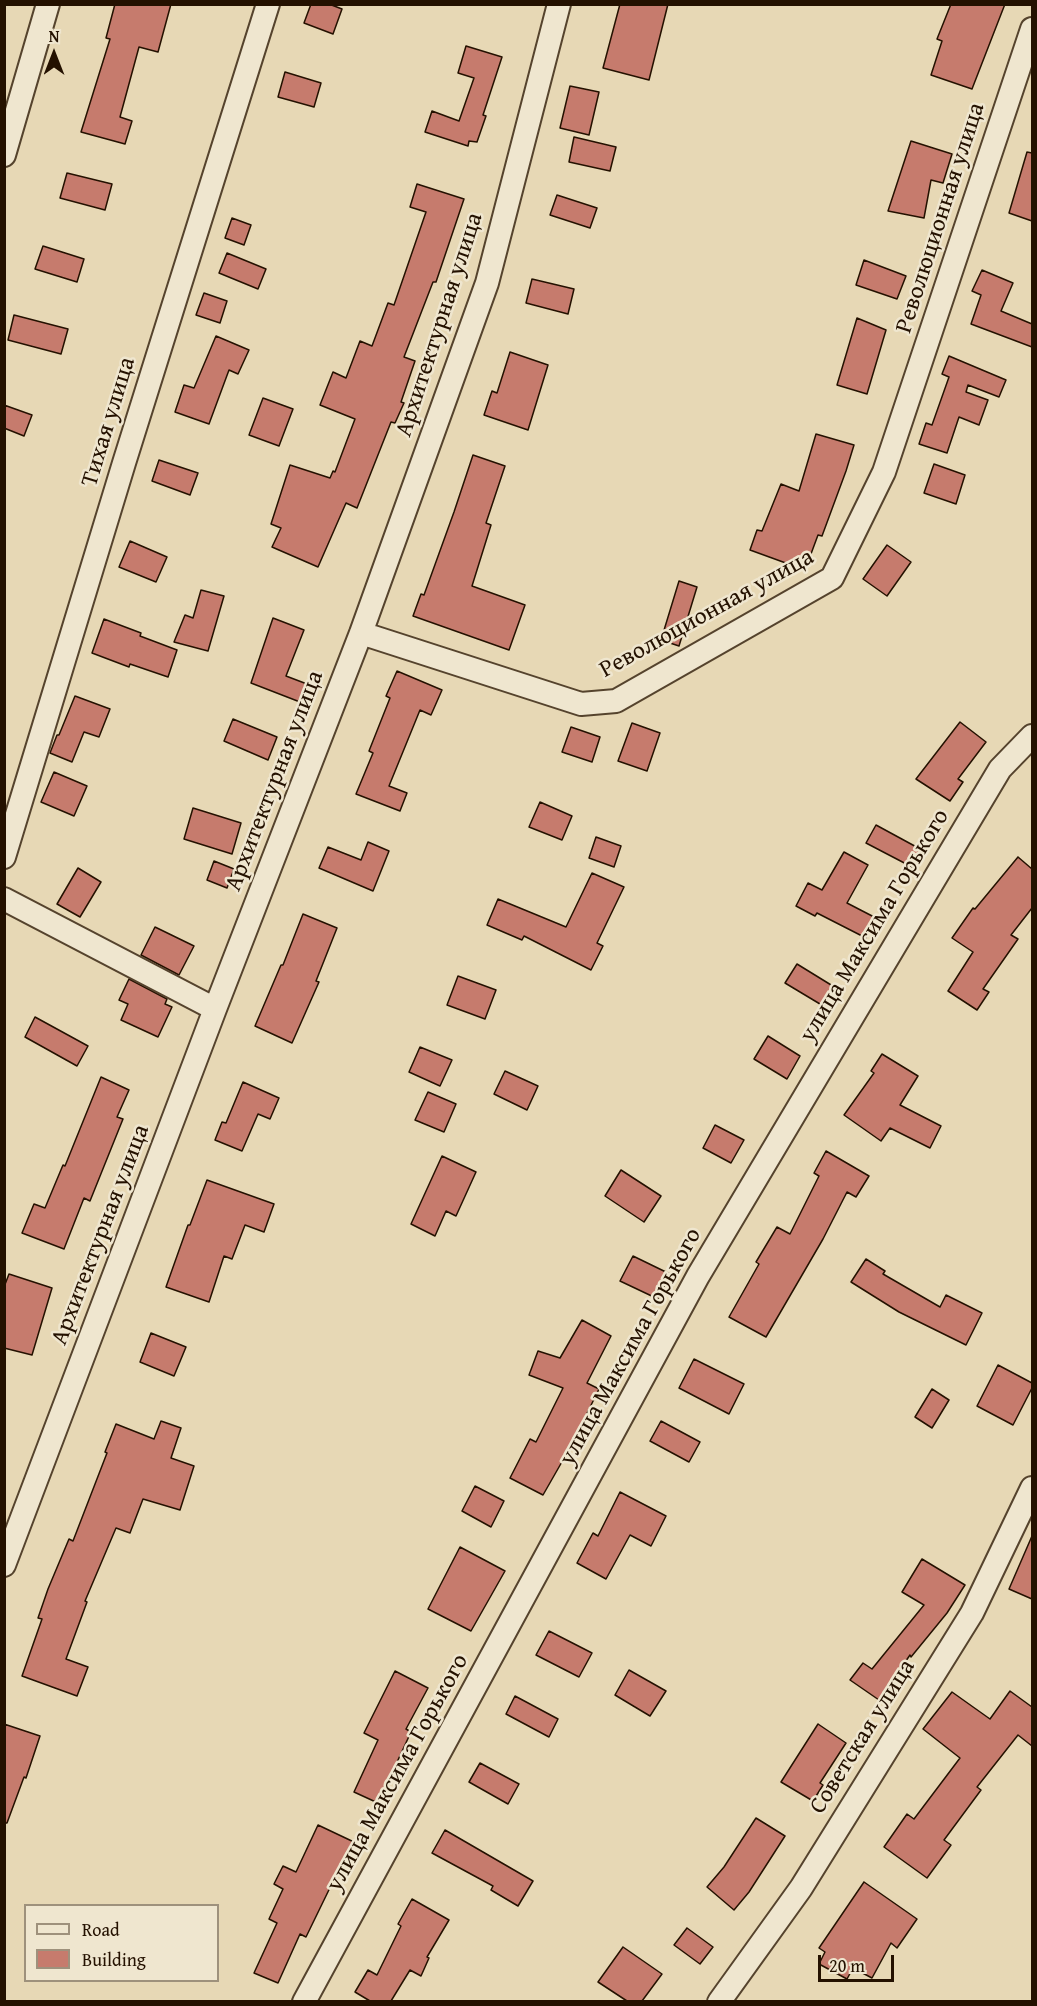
<!DOCTYPE html>
<html>
<head>
<meta charset="utf-8">
<style>
	body { margin:0 }
	#map { position:relative; width:1037px; height:2006px; overflow:hidden; background:#e7d8b5; font-family:"Gentium Book Plus",serif }
	canvas { display:block }
	.frame { position:absolute; inset:0; border:6px solid #241100; pointer-events:none }
	.legend { position:absolute; left:24px; top:1904px; width:195px; height:78px; box-sizing:border-box; background:#efe6cf; border:2px solid #9e917c; margin:0; padding:8px 10px; list-style:none; font-size:18px; color:#241100 }
	.legend li { display:flex; align-items:center; gap:12px; height:30px }
	.legend b { width:30px; border:2px solid #9e917c }
	.north { position:absolute; left:24px; top:24px; width:60px; height:60px; -webkit-text-stroke:4px #efe6cf; paint-order:stroke; rotate:0deg; font-size:16px; font-weight:700; line-height:24px; text-align:center; color:#241100 }
	.north::after { content:''; display:block; margin:auto; width:21px; height:27px; background:#241100; clip-path:polygon(50% 0,100% 100%,50% 72%,0 100%) }
	.scale { position:absolute; left:818px; top:1955px; width:76px; height:27px; box-sizing:border-box; border:3px solid #241100; border-top:0; padding-left:8px; font-size:18px; line-height:21px; white-space:nowrap; color:#241100; -webkit-text-stroke:4px #efe6cf; paint-order:stroke }
</style>
</head>
<body>
<div id="map">
<canvas width="1037" height="2006"></canvas>
<div class="frame"></div>
<ul class="legend">
<li><b style="height:8px;background:#efe6cf"></b>Road</li>
<li><b style="height:16px;background:#c67b6d"></b>Building</li>
</ul>
<div class="north">N</div>
<div class="scale">20 m</div>
</div>
<script>
const ctx = document.querySelector('canvas').getContext('2d');
ctx.lineJoin = 'round';
function paint(path, color) { ctx.fillStyle = color; ctx.fill(path, 'evenodd'); }
const shape = rows => new Path2D(rows.map(r => 'M' + r).join(''));
function stroke(path, color, width, dash) { ctx.strokeStyle = color; ctx.lineWidth = width; ctx.lineCap = dash ? 'butt' : 'round'; ctx.setLineDash(dash || []); ctx.stroke(path); }
function drawText(font, color, halo, rows, align = 'center') {
  ctx.font = font + ' "Gentium Book Plus",serif'; ctx.lineWidth = 5; ctx.setLineDash([]); ctx.textBaseline = 'middle'; ctx.strokeStyle = halo; ctx.fillStyle = color; for (const [text, x, y, turn = 0] of rows) {
    ctx.save(); ctx.translate(x, y); ctx.rotate((+turn || 0) * Math.PI / 180); ctx.textAlign = isNaN(turn) ? turn : align; if (halo) ctx.strokeText(text, 0, 0); ctx.fillText(text, 0, 0); ctx.restore();
  }
}
const building = shape([
	[115,4,171,4,158,52,139,47,120,117,132,121,125,144,81,132,110,39,106,38,115,4],
	[311,4,329,4,342,9,333,34,304,23,311,4],
	[620,4,668,4,649,80,603,68,620,4],
	[951,4,1005,4,972,89,931,75,942,41,937,39,951,4],
	[466,46,502,57,483,115,486,116,477,142,469,141,468,146,425,132,432,111,459,121,474,78,458,73,466,46],
	[285,72,321,83,314,107,278,97,285,72],
	[570,86,599,92,589,135,560,128,570,86],
	[574,137,616,147,610,171,569,162,574,137],
	[911,141,952,154,943,183,931,180,924,218,888,211,911,141],
	[1027,152,1032,153,1032,221,1009,213,1027,152],
	[67,173,112,184,105,210,60,198,67,173],
	[417,184,464,199,436,282,433,282,404,357,415,361,401,402,404,403,395,423,391,422,357,508,346,503,318,567,272,547,281,528,271,524,290,465,330,478,333,471,335,472,355,419,320,405,333,372,346,378,360,341,372,346,388,303,394,305,426,212,410,207,417,184],
	[557,195,597,208,590,228,550,215,557,195],
	[232,218,251,225,244,245,225,238,232,218],
	[43,246,84,259,77,282,35,269,43,246],
	[227,253,266,269,258,289,219,273,227,253],
	[864,260,906,276,897,299,856,285,864,260],
	[982,270,1013,283,1001,311,1032,324,1032,347,971,324,981,295,972,291,982,270],
	[532,279,574,289,568,314,526,303,532,279],
	[204,293,227,301,220,323,196,315,204,293],
	[14,315,68,329,61,354,8,340,14,315],
	[857,318,886,330,867,394,837,385,857,318],
	[216,336,249,350,238,374,229,370,209,424,175,412,184,385,194,388,216,336],
	[510,352,548,365,528,430,484,415,492,391,497,393,510,352],
	[949,356,1006,380,999,397,968,385,966,392,988,400,979,425,959,417,947,453,919,444,926,423,932,425,949,377,942,374,949,356],
	[263,398,293,409,279,446,249,435,263,398],
	[4,405,32,415,24,436,4,428,4,405],
	[816,434,854,445,846,471,822,536,818,535,805,570,750,550,757,530,762,531,781,484,799,491,816,434],
	[473,455,505,466,486,523,491,525,472,586,525,605,509,650,413,616,421,594,424,595,454,512,473,455],
	[159,460,198,473,190,495,152,481,159,460],
	[934,464,965,475,956,504,924,493,934,464],
	[130,541,167,557,156,582,119,567,130,541],
	[887,545,911,562,887,596,863,579,887,545],
	[679,581,697,587,679,646,661,640,679,581],
	[201,590,224,596,208,651,174,642,185,615,193,618,201,590],
	[273,618,304,630,286,676,307,684,300,702,251,683,273,618],
	[104,619,141,633,140,636,177,650,168,677,130,664,129,667,92,653,104,619],
	[397,671,442,690,431,715,420,710,389,786,407,793,400,811,356,794,373,753,369,751,390,698,386,696,397,671],
	[75,696,110,709,99,737,84,732,72,762,50,753,57,735,59,735,75,696],
	[233,719,277,737,268,760,224,741,233,719],
	[960,722,986,742,958,779,963,782,950,801,916,779,960,722],
	[632,723,660,733,647,771,618,761,632,723],
	[571,727,600,737,592,762,562,752,571,727],
	[54,772,87,786,74,816,41,802,54,772],
	[540,802,572,816,562,840,529,827,540,802],
	[193,808,241,823,232,854,184,839,193,808],
	[876,825,922,850,912,867,866,843,876,825],
	[596,837,621,846,614,867,589,858,596,837],
	[368,842,389,851,373,891,319,868,328,847,361,860,368,842],
	[844,852,868,865,847,903,876,918,866,938,817,913,815,916,796,906,808,883,822,890,844,852],
	[1018,857,1032,869,1032,908,1011,935,1018,939,983,989,989,992,977,1010,948,991,973,952,952,938,973,908,975,909,1018,857],
	[214,861,234,869,227,888,207,880,214,861],
	[78,868,101,882,80,917,57,904,78,868],
	[592,873,624,887,597,943,603,946,591,970,524,936,522,940,487,925,498,899,566,927,592,873],
	[303,914,337,928,316,981,319,982,292,1043,255,1026,281,965,283,965,303,914],
	[155,927,194,946,179,975,141,955,155,927],
	[797,964,836,988,825,1007,785,983,797,964],
	[458,976,496,990,485,1019,447,1005,458,976],
	[129,979,167,999,165,1004,172,1007,158,1037,121,1020,128,1004,119,1000,129,979],
	[35,1017,88,1046,77,1066,25,1037,35,1017],
	[768,1036,800,1056,787,1079,754,1059,768,1036],
	[420,1047,452,1060,440,1086,409,1072,420,1047],
	[882,1054,918,1076,900,1105,941,1126,930,1148,890,1128,881,1141,844,1115,874,1073,871,1071,882,1054],
	[505,1071,538,1086,527,1110,494,1094,505,1071],
	[101,1077,129,1090,117,1117,123,1119,90,1201,84,1198,64,1249,22,1233,34,1204,45,1208,63,1165,65,1166,101,1077],
	[243,1082,279,1098,270,1119,258,1114,242,1151,215,1140,222,1122,226,1123,243,1082],
	[428,1092,456,1104,444,1132,415,1120,428,1092],
	[715,1125,744,1140,731,1163,703,1148,715,1125],
	[826,1151,869,1176,856,1197,847,1192,823,1239,766,1337,729,1317,759,1264,756,1262,777,1227,790,1234,819,1176,814,1173,826,1151],
	[442,1156,476,1172,456,1216,446,1211,435,1236,411,1224,442,1156],
	[621,1170,661,1196,644,1222,605,1196,621,1170],
	[207,1180,274,1204,264,1232,245,1225,232,1259,224,1256,209,1302,166,1287,188,1225,190,1225,207,1180],
	[633,1256,670,1274,658,1299,620,1281,633,1256],
	[866,1259,885,1271,883,1274,940,1307,946,1295,982,1313,966,1345,899,1312,851,1282,866,1259],
	[9,1274,52,1288,32,1355,4,1348,4,1287,9,1274],
	[582,1320,611,1336,587,1383,599,1389,571,1446,543,1495,510,1478,530,1439,536,1442,563,1388,529,1375,538,1351,560,1358,582,1320],
	[151,1333,186,1347,174,1376,140,1362,151,1333],
	[694,1359,744,1384,729,1414,679,1388,694,1359],
	[998,1365,1032,1383,1032,1388,1013,1425,977,1406,998,1365],
	[932,1389,949,1400,932,1428,915,1417,932,1389],
	[161,1421,181,1428,171,1458,194,1466,180,1510,143,1499,130,1533,116,1528,85,1601,87,1602,66,1659,88,1667,77,1696,22,1676,42,1619,38,1618,48,1589,69,1539,73,1541,107,1453,105,1452,116,1424,154,1439,161,1421],
	[661,1421,700,1442,689,1462,650,1441,661,1421],
	[475,1486,504,1501,491,1527,462,1511,475,1486],
	[620,1492,666,1516,651,1546,630,1535,606,1579,577,1563,593,1533,598,1536,620,1492],
	[1032,1536,1032,1599,1009,1589,1032,1536],
	[460,1547,505,1571,471,1631,428,1609,460,1547],
	[922,1559,965,1585,947,1613,911,1657,910,1655,879,1700,850,1680,863,1663,872,1669,924,1605,902,1592,922,1559],
	[549,1631,592,1653,579,1677,536,1655,549,1631],
	[629,1670,666,1691,650,1716,615,1695,629,1670],
	[395,1671,428,1688,406,1729,411,1732,378,1803,354,1792,378,1740,364,1733,395,1671],
	[1010,1691,1032,1707,1032,1746,1018,1735,977,1787,981,1790,944,1840,951,1845,927,1878,884,1847,907,1814,914,1819,960,1758,923,1729,952,1692,990,1719,1010,1691],
	[515,1696,558,1719,549,1737,506,1714,515,1696],
	[4,1724,40,1736,26,1778,24,1777,7,1823,4,1823,4,1724],
	[818,1724,846,1743,820,1783,823,1785,813,1801,781,1782,818,1724],
	[480,1763,519,1784,508,1804,469,1782,480,1763],
	[756,1818,785,1836,749,1892,734,1910,707,1887,724,1867,756,1818],
	[318,1825,356,1843,346,1865,342,1863,306,1937,300,1934,278,1983,254,1973,277,1923,269,1919,283,1889,274,1884,283,1866,296,1872,318,1825],
	[445,1830,533,1881,518,1906,491,1890,493,1886,432,1853,445,1830],
	[864,1882,917,1919,897,1948,891,1943,872,1978,853,1968,847,1979,819,1964,825,1952,819,1948,864,1882],
	[412,1899,449,1920,427,1957,429,1958,421,1976,410,1970,391,2001,370,2001,355,1992,368,1970,377,1975,401,1926,398,1924,412,1899],
	[687,1928,713,1947,700,1964,674,1945,687,1928],
	[623,1947,662,1974,642,2001,627,2001,598,1982,623,1947]
]);
paint(building, '#c67b6d');
stroke(building, '#241100', 1.5);
const minor = shape([
	[4,155,48,4],
	[361,633,581,704,616,701,832,578,884,472,1032,29],
	[4,857,124,463,268,4],
	[4,899,215,1009],
	[4,1565,215,1009,361,633,487,283,559,4],
	[304,2002,698,1276,1000,769,1032,736],
	[719,2002,801,1888,972,1613,1032,1488]
]);
stroke(minor, '#55432d', 26);
stroke(minor, '#efe6cf', 22);
drawText('24px', '#241100', '#efe6cf', [
	["Революционная улица",941,218,-72],
	["Архитектурная улица",440,325,-72],
	["Тихая улица",109,422,-73],
	["Революционная улица",707,614,-29],
	["Архитектурная улица",275,781,-69],
	["улица Максима Горького",875,926,-59],
	["Архитектурная улица",101,1235,-69],
	["улица Максима Горького",631,1347,-61],
	["Советская улица",863,1737,-58],
	["улица Максима Горького",398,1773,-61]
]);
</script>
</body>
</html>
